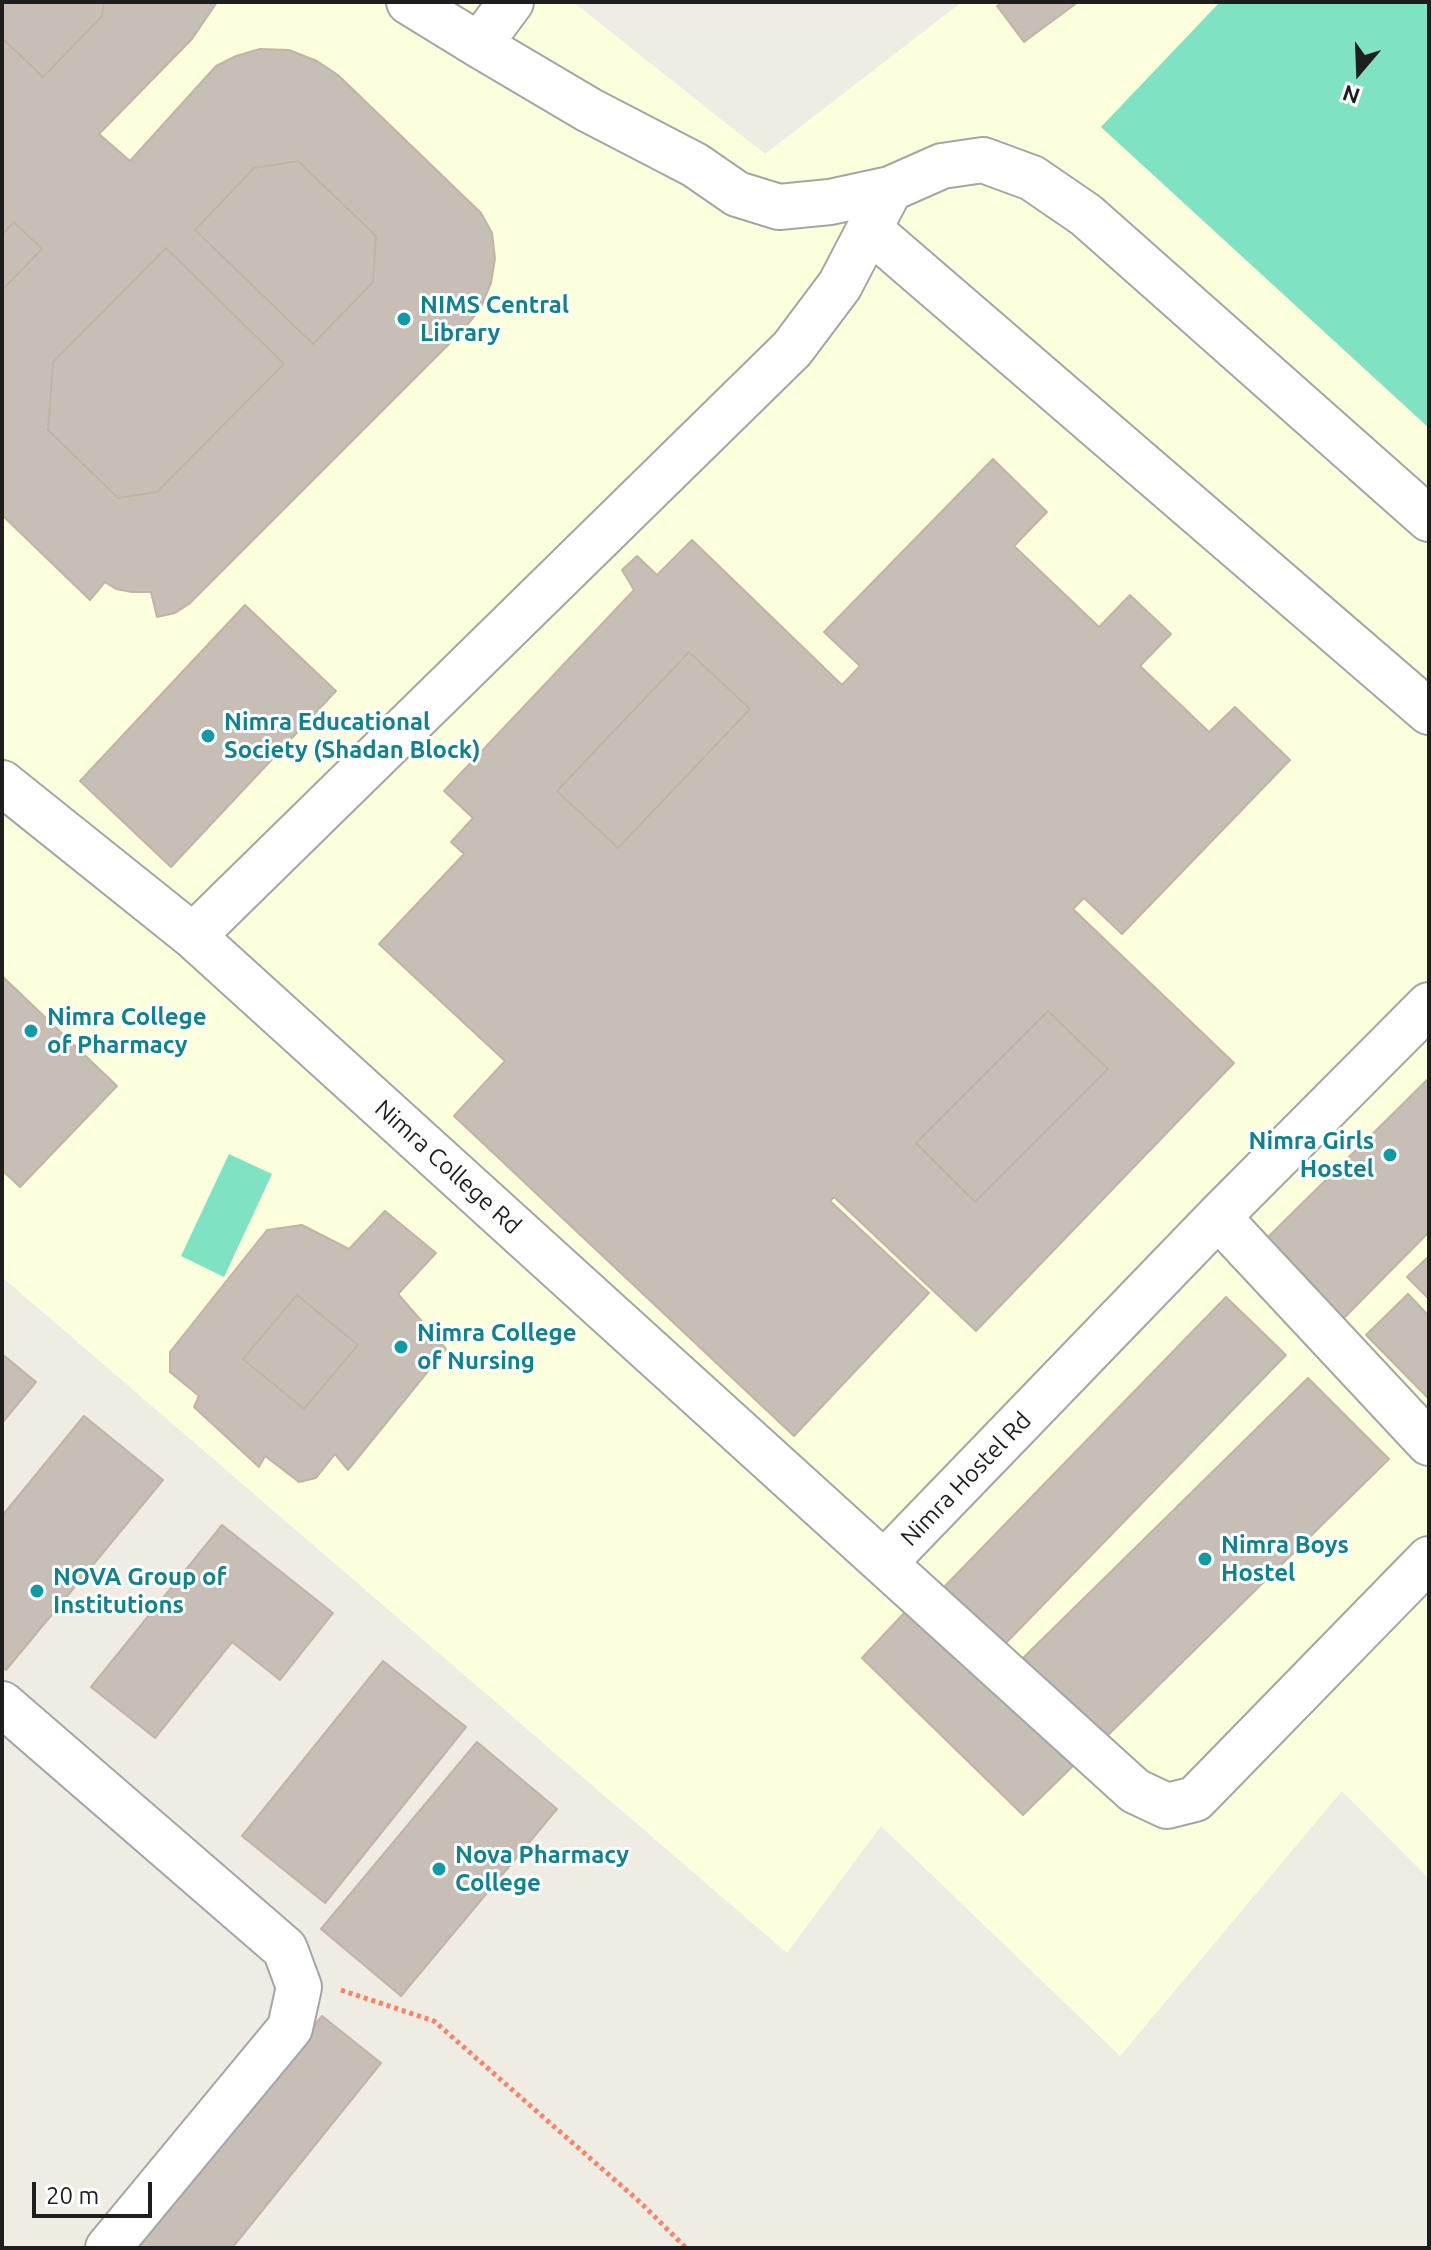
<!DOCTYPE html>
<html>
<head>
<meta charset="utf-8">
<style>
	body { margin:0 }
	#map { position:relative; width:1431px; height:2250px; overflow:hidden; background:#efece3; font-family:Ubuntu,sans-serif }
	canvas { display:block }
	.frame { position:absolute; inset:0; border:4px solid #1e1e1e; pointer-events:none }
	.north { position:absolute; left:1319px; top:32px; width:80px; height:80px; -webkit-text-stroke:6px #fff; paint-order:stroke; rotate:199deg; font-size:22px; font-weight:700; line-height:32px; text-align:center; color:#1e1e1e }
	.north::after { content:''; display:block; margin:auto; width:28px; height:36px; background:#1e1e1e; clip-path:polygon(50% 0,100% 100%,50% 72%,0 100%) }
	.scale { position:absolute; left:32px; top:2182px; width:120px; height:36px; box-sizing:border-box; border:4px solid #1e1e1e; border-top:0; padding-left:10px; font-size:24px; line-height:28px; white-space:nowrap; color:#1e1e1e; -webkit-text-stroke:6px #fff; paint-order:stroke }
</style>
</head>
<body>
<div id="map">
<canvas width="1431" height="2250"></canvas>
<div class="frame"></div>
<div class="north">N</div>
<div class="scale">20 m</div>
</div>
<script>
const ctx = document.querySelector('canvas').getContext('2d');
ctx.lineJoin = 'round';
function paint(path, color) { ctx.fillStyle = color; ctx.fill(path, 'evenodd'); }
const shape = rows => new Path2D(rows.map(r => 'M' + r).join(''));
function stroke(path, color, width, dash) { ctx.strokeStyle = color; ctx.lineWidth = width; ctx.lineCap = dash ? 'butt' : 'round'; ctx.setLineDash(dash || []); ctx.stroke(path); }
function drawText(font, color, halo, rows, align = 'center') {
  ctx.font = font + ' Ubuntu,sans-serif'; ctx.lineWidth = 6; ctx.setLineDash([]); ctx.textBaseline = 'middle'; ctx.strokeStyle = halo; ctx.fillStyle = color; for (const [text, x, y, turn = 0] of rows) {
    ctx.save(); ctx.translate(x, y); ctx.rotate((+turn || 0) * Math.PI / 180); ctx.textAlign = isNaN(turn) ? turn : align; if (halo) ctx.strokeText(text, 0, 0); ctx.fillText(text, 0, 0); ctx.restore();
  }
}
paint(shape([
	[2,2,573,2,765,154,962,2,1429,2,1429,1879,1342,1791,1120,2056,881,1826,787,1953,2,1277]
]), '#fcffdc');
paint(shape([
	[1220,2,1429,2,1429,428,1101,127],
	[229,1154,272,1174,224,1277,181,1256]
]), '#7ee2c3');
const building = shape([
	[2,2,104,2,102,16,43,77,2,38,2,2],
	[104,2,217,2,192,39,99,134,130,161,216,66,236,56,260,49,289,50,317,61,338,75,481,213,492,233,495,258,491,283,480,309,463,330,189,604,175,613,157,617,151,592,132,592,116,589,105,582,90,600,2,515,2,290,42,249,14,222,2,235,2,38,43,77,102,16,104,2],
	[298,161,376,236,373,282,313,344,195,230,254,168,298,161],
	[166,248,284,364,157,492,118,498,48,430,53,362,166,248],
	[1003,2,1078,2,1024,42,997,6,1003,2],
	[298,161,376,236,373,282,313,344,195,230,254,168,298,161],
	[14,222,42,249,2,290,2,235,14,222],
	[166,248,284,364,157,492,118,498,48,430,53,362,166,248],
	[993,459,1047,512,1014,546,1099,627,1130,595,1171,634,1140,666,1209,732,1235,707,1290,760,1122,934,1084,898,1073,909,1234,1063,976,1331,834,1197,830,1201,929,1293,794,1436,454,1116,505,1061,379,944,464,854,451,842,473,818,444,791,634,590,622,570,637,556,657,575,692,540,842,685,860,666,824,632,993,459],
	[689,652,750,709,618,848,557,791,689,652],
	[1048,1011,1108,1069,975,1202,916,1143,1048,1011],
	[245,605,336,691,171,867,80,781,245,605],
	[689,652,750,709,618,848,557,791,689,652],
	[2,976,117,1086,20,1187,2,1170,2,976],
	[1048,1011,1108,1069,975,1202,916,1143,1048,1011],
	[1429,1078,1429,1232,1340,1322,1262,1243,1429,1078],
	[385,1211,436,1253,398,1294,446,1349,348,1470,335,1454,316,1478,299,1482,265,1456,259,1467,194,1407,199,1396,170,1372,170,1352,267,1230,302,1225,349,1249,385,1211],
	[297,1295,358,1345,304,1409,243,1359,297,1295],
	[1429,1256,1429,1299,1407,1277,1429,1256],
	[1408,1294,1429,1316,1429,1399,1366,1335,1408,1294],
	[297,1295,358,1345,304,1409,243,1359,297,1295],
	[1226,1297,1286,1355,1004,1645,944,1587,1226,1297],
	[2,1354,36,1382,2,1423,2,1354],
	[1308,1378,1389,1459,1102,1741,1021,1660,1308,1378],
	[84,1416,163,1480,6,1670,2,1666,2,1516,84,1416],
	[222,1525,333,1613,280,1680,232,1642,155,1738,91,1687,222,1525],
	[919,1597,1079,1760,1023,1815,862,1658,919,1597],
	[383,1661,466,1727,325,1903,242,1836,383,1661],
	[477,1742,557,1809,401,1996,321,1929,477,1742],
	[322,2016,381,2063,232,2248,135,2248,322,2016]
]);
paint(building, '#c7bfb6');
stroke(building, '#c1b4a5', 2);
const minor = shape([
	[409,2,479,45],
	[511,2,479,45,589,110,695,165,737,194,779,207,830,202,890,189,942,166,983,160,1032,178,1086,215,1429,519],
	[870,230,1429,712],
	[2,783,193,936,1135,1791,1167,1806,1195,1799,1429,1559],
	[193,936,792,349,840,285,890,189],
	[1218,1217,1429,1443],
	[885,1562,1218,1217,1429,1005],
	[2,1704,285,1949,299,1987,290,2028,108,2248]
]);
stroke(minor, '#a5a5a5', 48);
stroke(shape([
	[341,1990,434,2021,641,2203,686,2248]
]), '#ff8164', 5, [4, 4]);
stroke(minor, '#fff', 44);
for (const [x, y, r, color] of [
	[404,319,8,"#0f9aa8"],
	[208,736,8,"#0f9aa8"],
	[31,1031,8,"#0f9aa8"],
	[1390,1155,8,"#0f9aa8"],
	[401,1347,8,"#0f9aa8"],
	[1205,1559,8,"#0f9aa8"],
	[37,1591,8,"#0f9aa8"],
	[439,1869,8,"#0f9aa8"]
]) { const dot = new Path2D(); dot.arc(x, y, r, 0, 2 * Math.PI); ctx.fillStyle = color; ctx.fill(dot); stroke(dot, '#fff', 3); }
drawText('bold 24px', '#0d838f', '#fff', [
	["NIMS Central",420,305],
	["Library",420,333],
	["Nimra Educational",224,722],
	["Society (Shadan Block)",224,750],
	["Nimra College",47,1017],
	["of Pharmacy",47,1045],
	["Nimra Girls",1374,1141,"right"],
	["Hostel",1374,1169,"right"],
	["Nimra College",417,1333],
	["of Nursing",417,1361],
	["Nimra Boys",1221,1545],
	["Hostel",1221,1573],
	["NOVA Group of",53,1577],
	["Institutions",53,1605],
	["Nova Pharmacy",455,1855],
	["College",455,1883]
], 'left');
drawText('24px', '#1e1e1e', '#fff', [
	["Nimra College Rd",448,1167,42],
	["Nimra Hostel Rd",966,1479,-46]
]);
</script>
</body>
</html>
